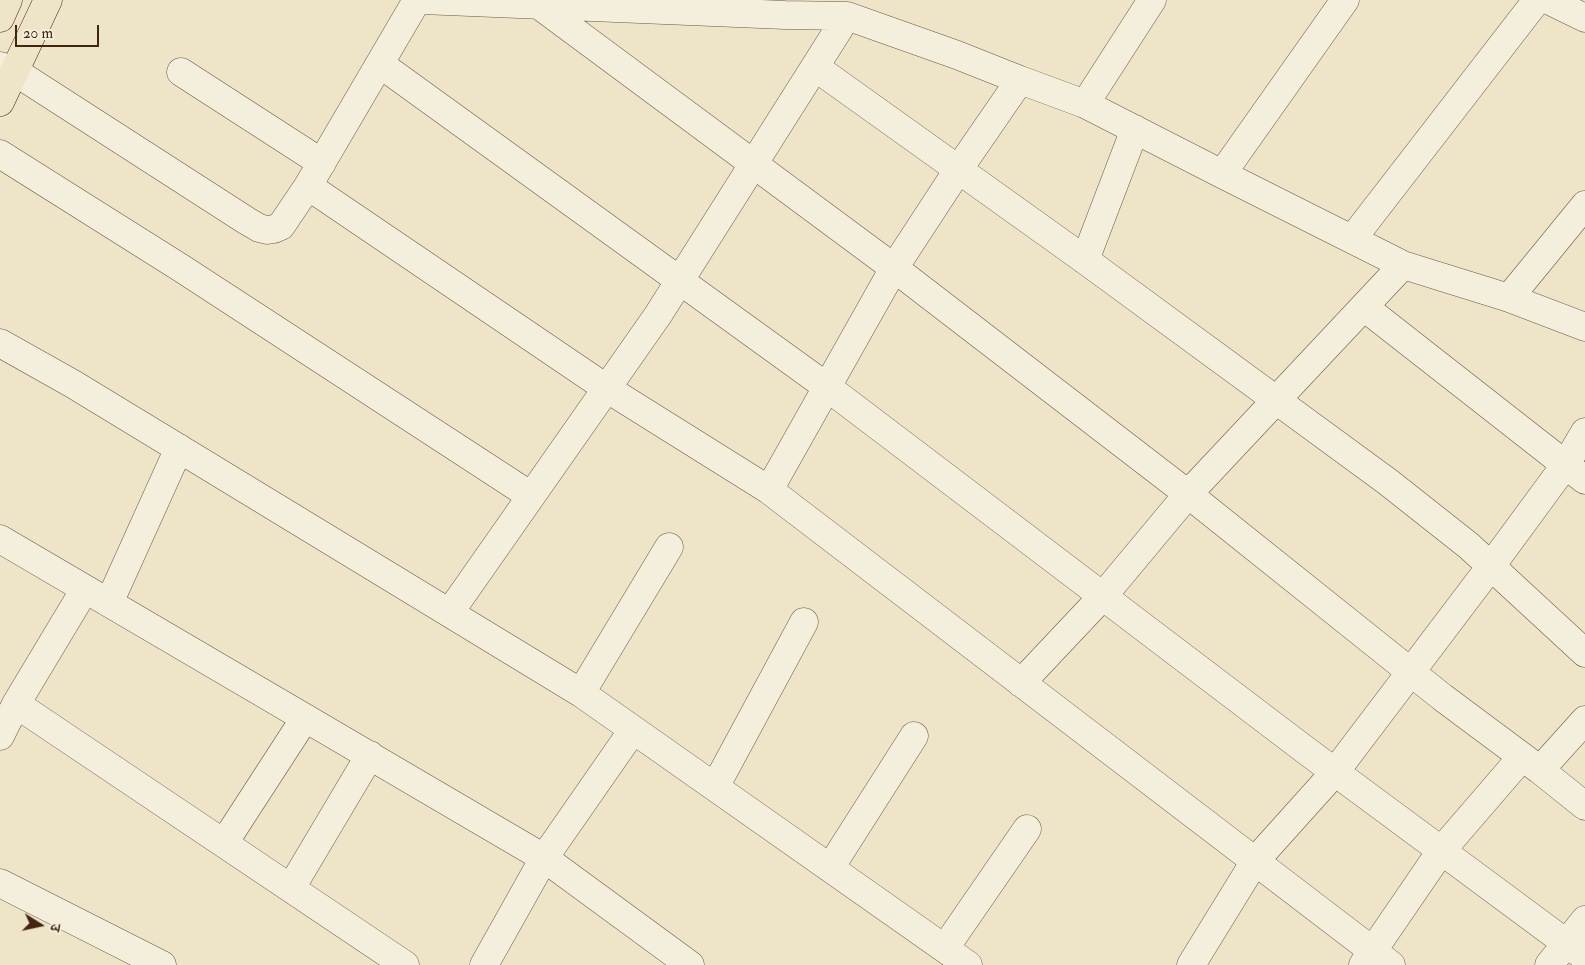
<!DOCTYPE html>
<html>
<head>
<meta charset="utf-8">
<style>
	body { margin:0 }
	#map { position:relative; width:1585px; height:965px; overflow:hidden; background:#eee5c9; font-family:"IM FELL Double Pica","Noto Serif Devanagari",serif }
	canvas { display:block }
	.north { position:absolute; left:15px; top:900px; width:50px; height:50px; -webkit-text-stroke:4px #f4eedc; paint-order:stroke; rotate:100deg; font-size:14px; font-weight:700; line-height:20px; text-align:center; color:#432612 }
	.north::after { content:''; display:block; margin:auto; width:18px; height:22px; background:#432612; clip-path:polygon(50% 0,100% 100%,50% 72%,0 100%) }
	.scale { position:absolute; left:15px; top:25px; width:84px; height:22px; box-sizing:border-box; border:2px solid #432612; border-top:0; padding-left:6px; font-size:15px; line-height:18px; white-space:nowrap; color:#432612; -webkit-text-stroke:4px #f4eedc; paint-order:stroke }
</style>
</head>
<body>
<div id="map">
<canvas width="1585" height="965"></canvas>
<div class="north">उ</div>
<div class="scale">20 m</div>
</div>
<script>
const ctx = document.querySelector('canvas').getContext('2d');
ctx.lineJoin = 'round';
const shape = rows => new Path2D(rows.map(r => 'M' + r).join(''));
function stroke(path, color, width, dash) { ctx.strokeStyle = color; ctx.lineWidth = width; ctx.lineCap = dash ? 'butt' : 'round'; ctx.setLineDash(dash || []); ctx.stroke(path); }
const minor = shape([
	[422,0,785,15,847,16,957,55,1020,80,1085,104,1222,174,1403,265,1509,298,1585,327],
	[1548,0,1585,18],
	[539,5,894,268,1188,494,1442,697,1540,770,1585,806],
	[380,64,827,387,1308,752,1585,957],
	[0,66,14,71,247,221,259,228,267,230,274,229,281,226,308,186,417,0],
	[815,67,1085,260,1388,482,1469,546,1585,653],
	[181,72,322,163],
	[1085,104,1152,0],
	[0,154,181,268,531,496],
	[1222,174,1345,0],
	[308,186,606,388,769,490,1391,965],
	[1353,238,1537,0],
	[1085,260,1135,129],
	[1509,298,1585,205],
	[1364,307,1585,480],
	[0,343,73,384,581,693,968,965],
	[769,490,894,268,958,170,1020,80],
	[0,539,544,858,690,965],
	[109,603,179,448],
	[450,612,658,315,847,16],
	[1021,683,1103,596,1188,494,1403,265],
	[581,693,669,547],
	[16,704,405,965],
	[0,736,16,704,85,589],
	[1540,770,1585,720],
	[715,787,804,622],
	[224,843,305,718],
	[830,868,914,736],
	[0,883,162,965],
	[291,888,370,755],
	[945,948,1027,829],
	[484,965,544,858,633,730],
	[1191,965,1255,861,1335,772,1491,566,1566,464,1585,432],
	[1363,965,1441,851,1522,757],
	[1549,965,1585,920]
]);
const primary = shape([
	[0,18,8,0],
	[0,102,48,0]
]);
stroke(minor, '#6e5640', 29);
stroke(primary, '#432612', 29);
stroke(minor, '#f4eedc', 28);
stroke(primary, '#eee5c9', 28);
</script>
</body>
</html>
